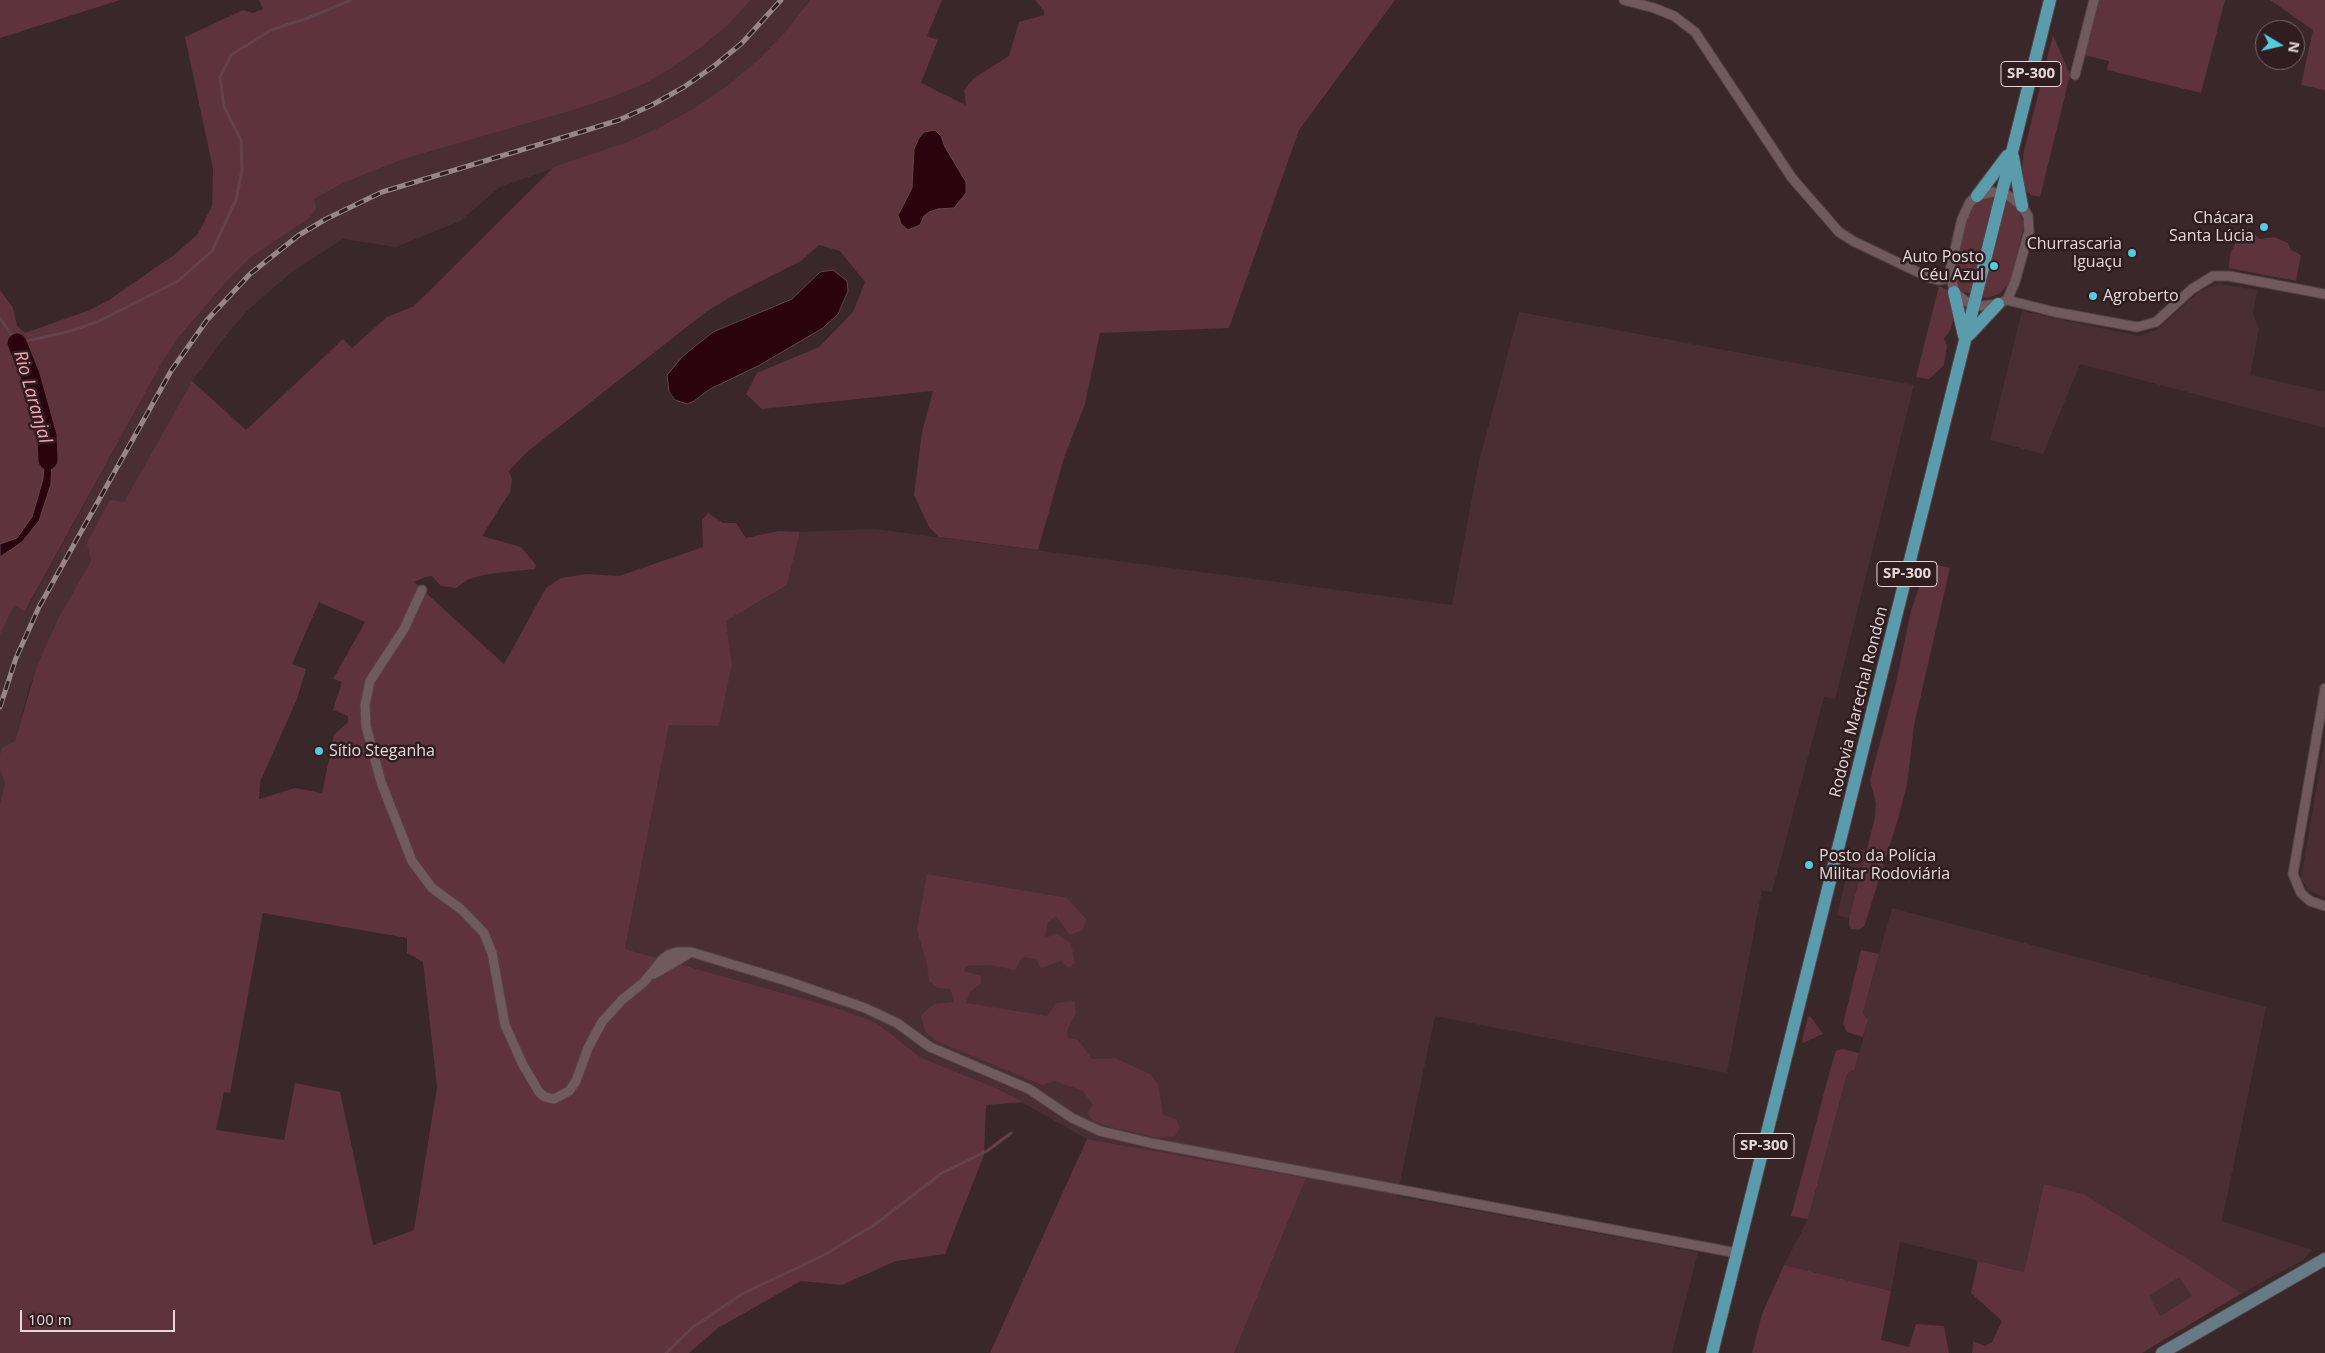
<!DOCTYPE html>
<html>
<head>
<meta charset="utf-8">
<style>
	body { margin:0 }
	#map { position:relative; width:2325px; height:1353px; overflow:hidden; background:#3a272a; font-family:"Open Sans",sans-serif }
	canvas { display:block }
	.north { position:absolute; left:2255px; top:20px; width:50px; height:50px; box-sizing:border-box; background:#2f1d20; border:1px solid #78686a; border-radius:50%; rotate:99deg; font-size:14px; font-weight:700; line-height:20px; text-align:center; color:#e5d8da }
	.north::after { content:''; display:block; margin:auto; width:18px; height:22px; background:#56c9e1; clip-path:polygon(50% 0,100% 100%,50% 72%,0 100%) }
	.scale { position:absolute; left:20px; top:1310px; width:155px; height:22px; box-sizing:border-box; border:2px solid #e5d8da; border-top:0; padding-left:6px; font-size:15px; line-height:18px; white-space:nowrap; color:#e5d8da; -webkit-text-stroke:4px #2f1d20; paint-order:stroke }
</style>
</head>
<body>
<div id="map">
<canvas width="2325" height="1353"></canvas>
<div class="north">N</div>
<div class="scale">100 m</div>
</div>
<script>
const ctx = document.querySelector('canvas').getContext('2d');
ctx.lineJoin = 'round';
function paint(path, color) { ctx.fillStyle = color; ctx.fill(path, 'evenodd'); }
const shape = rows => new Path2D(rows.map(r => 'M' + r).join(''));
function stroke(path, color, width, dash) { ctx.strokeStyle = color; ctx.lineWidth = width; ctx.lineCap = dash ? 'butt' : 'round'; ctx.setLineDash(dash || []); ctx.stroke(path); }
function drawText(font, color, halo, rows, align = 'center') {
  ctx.font = font + ' "Open Sans",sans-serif'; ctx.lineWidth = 5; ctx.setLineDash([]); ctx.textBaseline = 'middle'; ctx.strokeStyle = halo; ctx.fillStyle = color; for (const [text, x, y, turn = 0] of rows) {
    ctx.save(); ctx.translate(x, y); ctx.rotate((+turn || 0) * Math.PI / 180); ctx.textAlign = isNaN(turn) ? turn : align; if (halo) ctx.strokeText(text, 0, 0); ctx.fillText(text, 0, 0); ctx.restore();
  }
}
paint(shape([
	[751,0,810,0,785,32,758,60,728,85,696,107,662,126,627,142,500,187,460,221,396,247,343,239,293,271,248,310,228,333,192,381,59,618,28,691,0,803,0,635,6,622,14,604,26,611,160,366,179,337,226,282,251,257,308,219,314,199,343,183,404,159,577,109,610,98,642,85,672,68,700,48,727,26],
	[2219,284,2257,290,2253,313,2259,329,2250,375,2325,392,2325,428,2080,364,2043,454,1990,440,2022,311,2139,336,2156,330,2200,291],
	[1519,312,1914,385,1835,699,1824,697,1772,892,1762,890,1727,1073,1435,1016,1397,1196,1698,1252,1672,1353,1234,1353,1306,1178,1087,1139,998,1089,920,1057,877,1023,840,1009,625,949,669,724,732,664,726,621,787,585,800,532,875,529,1452,605,1479,461],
	[2325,738,2325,898,2307,889,2301,878],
	[1853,848,1866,851,1849,918,1837,915],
	[1892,908,2266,1007,2222,1221,2312,1250,2303,1260,2242,1293,2084,1194,2044,1184,2024,1272,1900,1242,1891,1291,1784,1265,1808,1219,1847,1074,1855,1069,1868,1020,1863,1013],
	[2179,1276,2192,1296,2160,1316,2148,1296]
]), '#492f33');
paint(shape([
	[0,0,120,0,0,38],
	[259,0,751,0,727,26,700,48,672,68,642,85,610,98,577,109,404,159,343,183,314,199,316,209,308,219,251,257,226,282,179,337,160,366,25,611,14,605,0,635,0,290,13,308,17,326,25,333,90,310,109,300,174,255,198,234,212,206,213,169,185,37,243,10,253,13,263,9],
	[810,0,942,0,927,36,938,40,921,83,966,105,964,90,974,78,1009,56,1019,22,1044,15,1044,11,1035,0,1395,0,1299,130,1229,328,1100,333,1085,404,1064,458,1038,550,939,537,929,527,914,495,922,432,933,391,762,409,746,394,757,373,819,347,853,312,865,282,840,251,819,245,801,261,732,296,706,312,527,452,509,471,512,479,510,492,482,536,521,547,536,565,535,569,488,574,469,579,456,588,441,586,432,576,425,577,414,582,504,664,546,588,561,578,586,574,619,576,703,547,702,520,708,513,723,523,736,523,746,538,778,531,800,532,787,585,726,621,732,664,719,726,669,725,625,949,840,1009,877,1023,920,1057,998,1089,1023,1102,986,1105,984,1155,945,1254,896,1261,842,1285,801,1281,718,1328,689,1353,0,1353,0,803,5,783,0,769,0,754,2,748,15,741,37,666,59,617,91,561,87,543,110,500,124,502,192,381,246,430,343,339,352,348,387,317,414,306,554,167,627,142,662,126,696,107,728,85,758,60,785,32],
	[319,602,365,622,333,679,342,682,333,710,348,716,348,722,334,735,322,793,295,788,259,799,260,782,297,699,306,669,292,664],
	[263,913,407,938,407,953,423,962,437,1087,414,1230,373,1245,340,1092,295,1083,284,1140,216,1130,224,1092,230,1093],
	[2098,0,2225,0,2201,93,2107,70,2109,61,2084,55],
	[2270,0,2325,0,2325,90,2301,85,2313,30],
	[2053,35,2070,75,2040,197,2031,195,2025,190,2022,169,2024,151],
	[1989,197,2011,202,2018,208,2024,225,2010,283,1999,294,1987,298,1961,291,1956,286,1953,272,1963,222,1973,205,1982,198],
	[2250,231,2260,239,2274,237,2288,243,2291,250,2301,255,2296,281,2229,268,2230,254,2240,234],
	[1939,286,1949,291,1954,314,1951,329,1944,339,1947,346,1944,365,1929,379,1916,377],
	[1938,565,1950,568,1914,725,1907,785,1898,819,1864,927,1858,930,1851,929,1849,925,1849,918,1875,818,1876,803,1870,780,1895,687,1911,611,1925,569],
	[927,874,1067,898,1086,919,1083,930,1070,935,1056,916,1047,923,1045,937,1057,935,1071,943,1075,963,1068,968,1061,961,1041,968,1036,959,1022,957,1015,970,989,965,966,966,964,971,981,976,981,983,970,992,966,1003,1047,1016,1056,1003,1074,1001,1076,1013,1067,1031,1068,1038,1078,1040,1092,1059,1115,1058,1150,1074,1158,1084,1163,1115,1176,1119,1180,1128,1175,1136,1160,1138,1114,1128,1093,1121,1087,1113,1093,1105,1083,1091,1055,1081,1042,1085,937,1041,925,1031,921,1015,934,1004,953,1002,951,989,937,988,929,981,927,964,917,930],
	[1861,950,1879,954,1863,1013,1868,1020,1863,1037,1847,1032,1843,1024],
	[1810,1016,1823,1034,1803,1043,1802,1041,1808,1017],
	[1843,1049,1859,1053,1855,1069,1847,1074,1808,1219,1791,1216,1834,1056,1836,1051],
	[1087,1139,1306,1178,1234,1353,990,1353],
	[2044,1184,2084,1194,2242,1293,2142,1353,1972,1353,1973,1341,1985,1346,1992,1342,2002,1321,1971,1293,1978,1261,2024,1272],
	[2179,1277,2192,1296,2160,1316,2149,1296],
	[1784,1265,1891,1291,1881,1340,1909,1347,1916,1324,1944,1326,1949,1353,1752,1353,1762,1314]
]), '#5f333b');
const water = shape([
	[935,130,941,136,945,147,966,182,966,193,954,208,938,209,929,212,924,216,920,225,908,230,901,224,898,215,912,188,914,149,919,138,924,132,935,130],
	[833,270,847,281,848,291,838,314,823,328,758,366,710,389,694,401,687,404,675,400,669,392,667,375,683,356,713,332,792,299,820,272,833,270],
	[47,436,52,456,51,484,39,521,22,542,0,557,0,544,17,538,32,517,43,479,47,436]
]);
paint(water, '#2b030e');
stroke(water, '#63434b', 1);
stroke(shape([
	[0,318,17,343,67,332,97,322,178,281,212,251,236,200,242,170,241,140,224,107,220,77,231,55,271,30,308,18,351,0],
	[666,1353,693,1327,742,1294,824,1255,874,1225,942,1173,987,1151,1011,1133]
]), '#63434b', 3);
stroke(shape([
	[17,343,30,375,47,436,48,460]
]), '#2b030e', 19);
const minor = shape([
	[1624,0,1654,8,1674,16,1695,32,1792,178,1839,232,1853,241,1930,278,1938,280,1951,278],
	[2075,75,2094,0],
	[1993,192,2009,196,2022,206,2028,216,2029,231,2015,282,2007,300,1998,304,1982,306,1967,302,1954,292,1950,271,1962,219,1970,202,1977,196,1993,192],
	[2007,300,2055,312,2137,327,2156,322,2192,289,2213,276,2229,276,2325,294],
	[422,590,404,629,370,681,365,705,366,726,381,782,412,861,432,888,461,909,484,933,492,953,505,1025,523,1065,539,1092,545,1097,554,1099,569,1091,576,1081,588,1048,602,1022,622,1000,644,982,661,961,668,955,677,952,691,952,787,981,865,1008,897,1023,930,1047,1029,1089,1072,1118,1100,1131,1151,1143,1737,1253],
	[2325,688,2293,874,2301,893,2310,901,2325,906],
	[654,974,688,954]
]);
const secondary = shape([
	[2162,1353,2325,1259]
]);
const primary = shape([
	[2013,157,2022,206],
	[1977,196,2007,156],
	[1954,292,1964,336],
	[1969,335,1998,304],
	[1712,1353,2050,0]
]);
stroke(minor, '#534446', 11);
stroke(secondary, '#534446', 14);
stroke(primary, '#534446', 14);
stroke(minor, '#705a5d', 9);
stroke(secondary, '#667b85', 12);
stroke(primary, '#5b9cac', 12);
const rail = shape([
	[0,707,16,658,39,607,171,371,207,320,250,274,299,235,326,219,382,192,584,131,619,120,652,105,684,87,714,66,742,43,781,0]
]);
stroke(rail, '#97878a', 5);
stroke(rail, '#2f1d20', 3, [9]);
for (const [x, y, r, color] of [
	[2264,227,5,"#56c9e1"],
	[2132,253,5,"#56c9e1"],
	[1994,266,5,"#56c9e1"],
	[2093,296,5,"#56c9e1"],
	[319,751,5,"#56c9e1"],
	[1809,865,5,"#56c9e1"]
]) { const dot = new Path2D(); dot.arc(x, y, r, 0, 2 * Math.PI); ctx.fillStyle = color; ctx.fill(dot); stroke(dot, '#2f1d20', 2); }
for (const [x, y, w] of [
	[2031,74,60],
	[1907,574,60],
	[1764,1146,60]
]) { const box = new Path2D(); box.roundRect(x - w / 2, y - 12.5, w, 25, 4); ctx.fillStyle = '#2f1d20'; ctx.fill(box); stroke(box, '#e5d8da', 1); }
drawText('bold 15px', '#e5d8da', null, [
	["SP-300",2031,74],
	["SP-300",1907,574],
	["SP-300",1764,1146]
]);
drawText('16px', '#e5d8da', '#2f1d20', [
	["Chácara",2254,218],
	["Santa Lúcia",2254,236],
	["Churrascaria",2122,244],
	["Iguaçu",2122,262],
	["Auto Posto",1984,257],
	["Céu Azul",1984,275],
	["Agroberto",2103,296,"left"],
	["Sítio Steganha",329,751,"left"],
	["Posto da Polícia",1819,856,"left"],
	["Militar Rodoviária",1819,874,"left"]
], 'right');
drawText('16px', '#e5d8da', '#2f1d20', [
	["Rodovia Marechal Rondon",1859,702,-76]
]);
drawText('italic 18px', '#f8a6b3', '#2f1d20', [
	["Rio Laranjal",32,397,74]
]);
</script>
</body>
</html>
